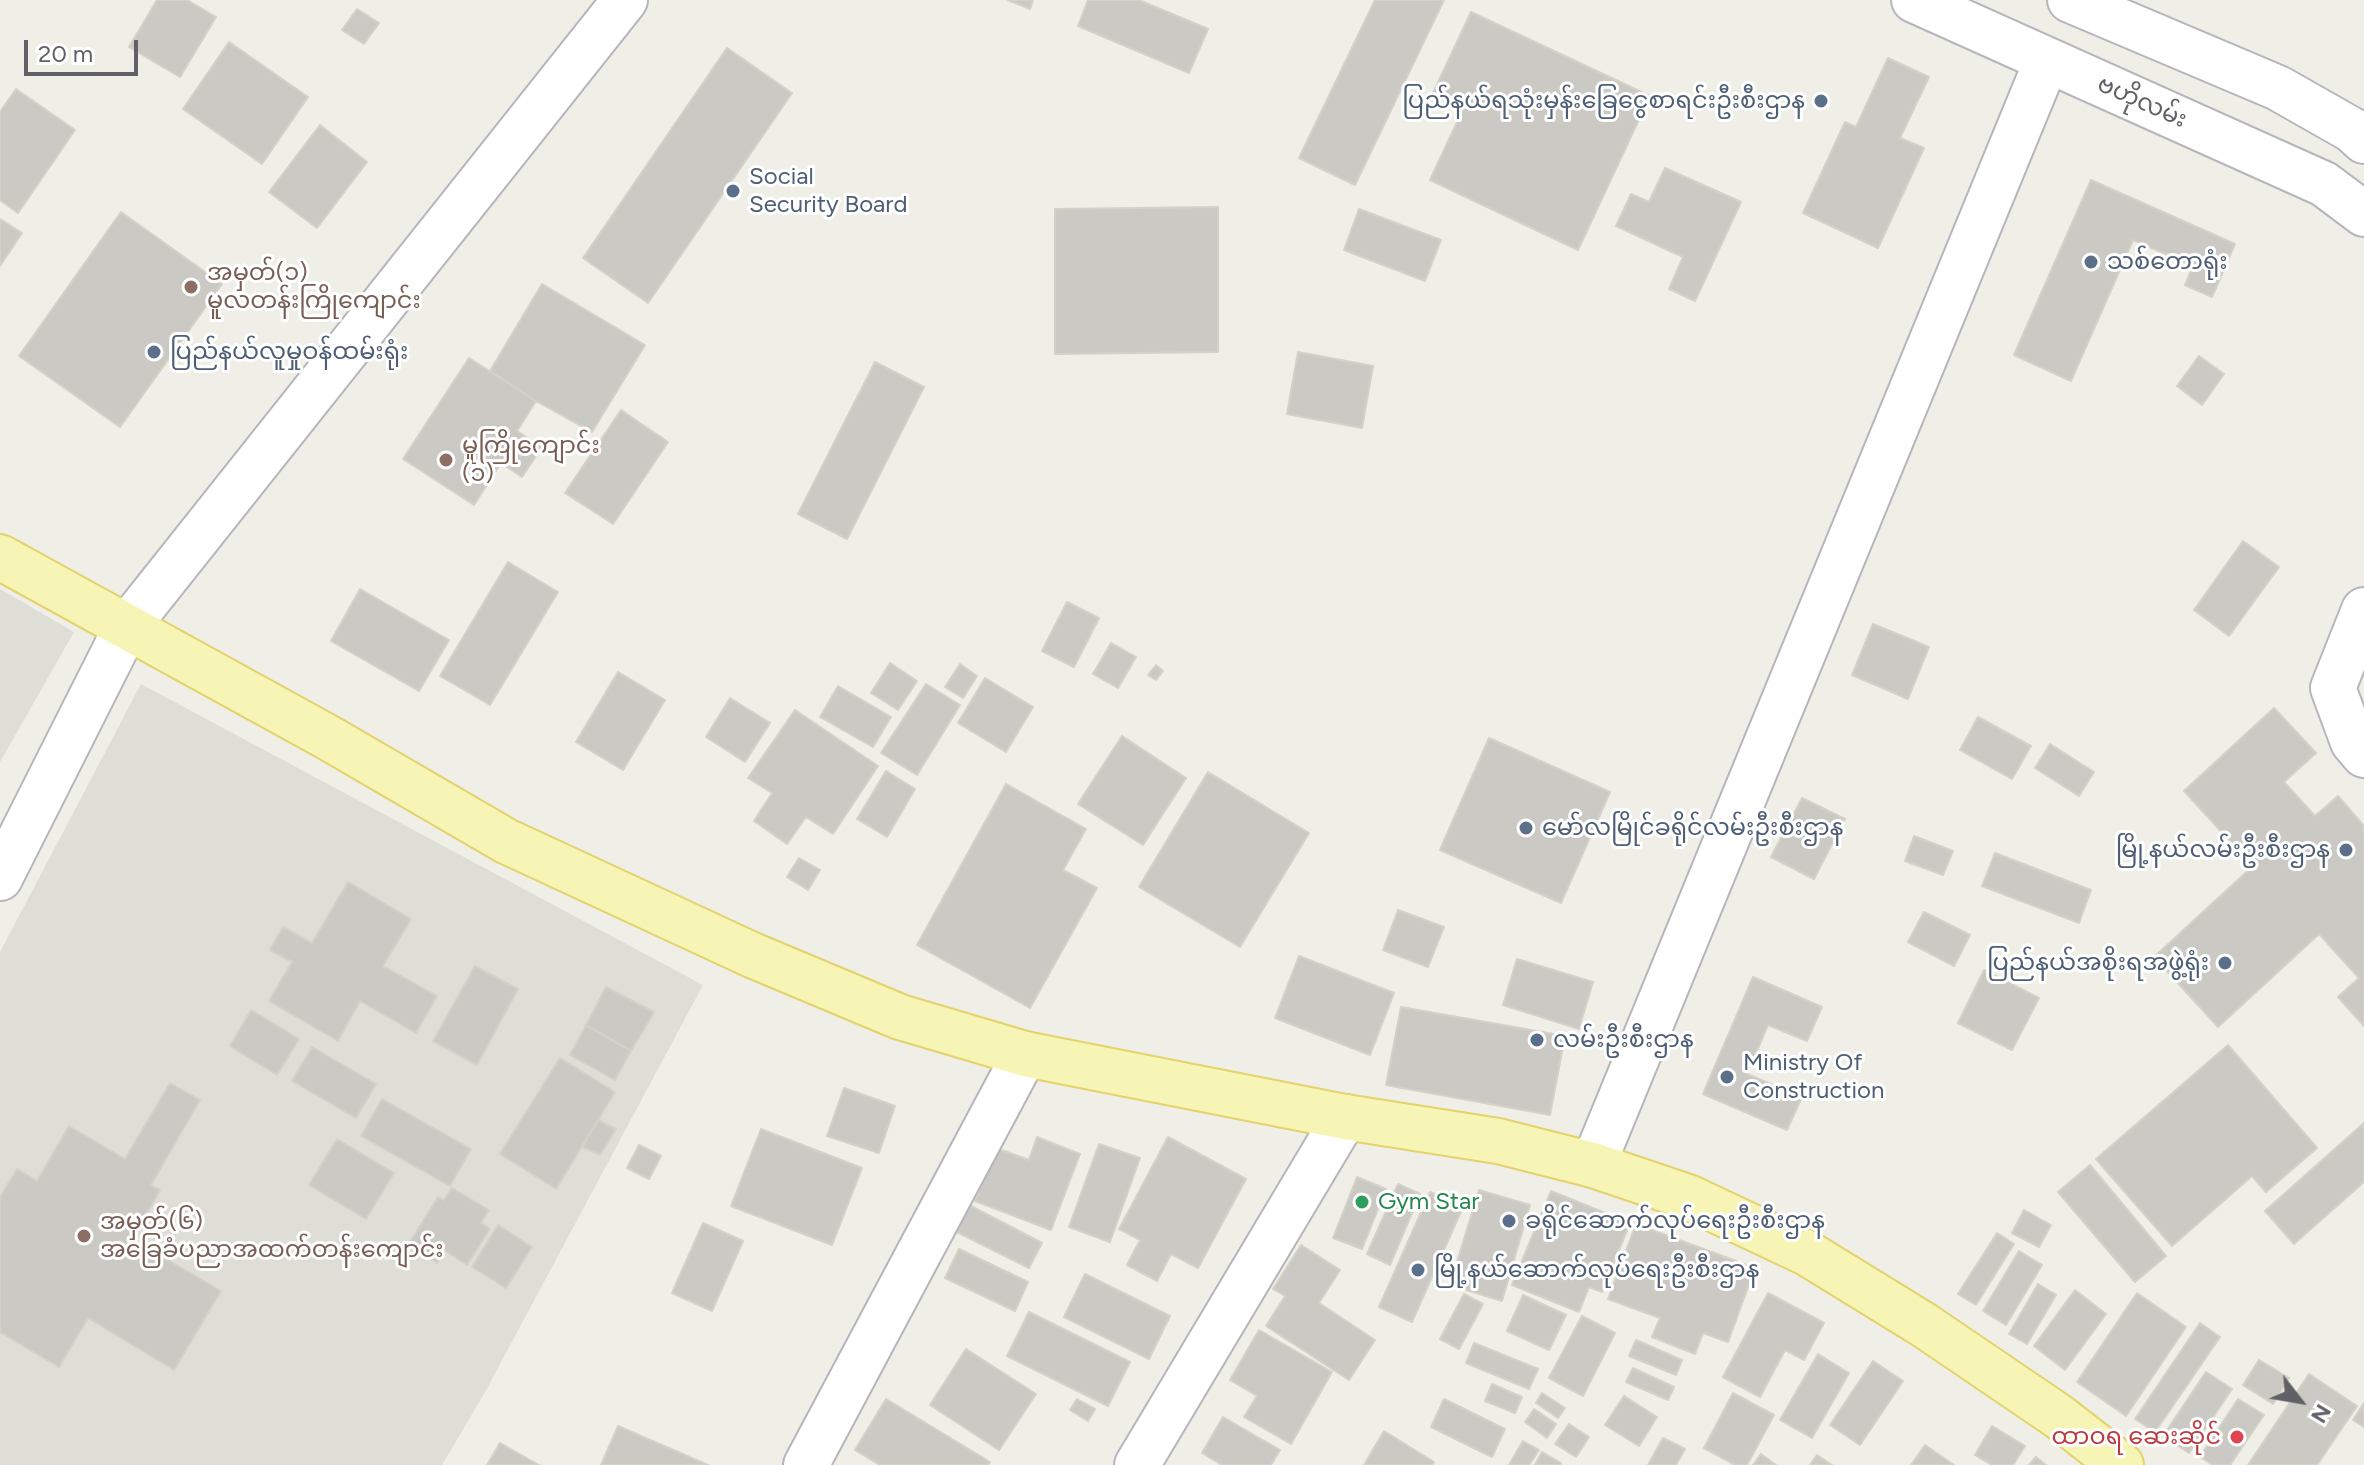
<!DOCTYPE html>
<html>
<head>
<meta charset="utf-8">
<style>
	body { margin:0 }
	#map { position:relative; width:2364px; height:1465px; overflow:hidden; background:#efefe8; font-family:Figtree,sans-serif }
	canvas { display:block }
	.north { position:absolute; left:2260px; top:1361px; width:80px; height:80px; -webkit-text-stroke:6px #fff; paint-order:stroke; rotate:121deg; font-size:22px; font-weight:700; line-height:32px; text-align:center; color:#5f6166 }
	.north::after { content:''; display:block; margin:auto; width:28px; height:36px; background:#5f6166; clip-path:polygon(50% 0,100% 100%,50% 72%,0 100%) }
	.scale { position:absolute; left:24px; top:40px; width:114px; height:36px; box-sizing:border-box; border:4px solid #5f6166; border-top:0; padding-left:10px; font-size:24px; line-height:28px; white-space:nowrap; color:#5f6166; -webkit-text-stroke:6px #fff; paint-order:stroke }
</style>
</head>
<body>
<div id="map">
<canvas width="2364" height="1465"></canvas>
<div class="north">N</div>
<div class="scale">20 m</div>
</div>
<script>
const ctx = document.querySelector('canvas').getContext('2d');
ctx.lineJoin = 'round';
function paint(path, color) { ctx.fillStyle = color; ctx.fill(path, 'evenodd'); }
const shape = rows => new Path2D(rows.map(r => 'M' + r).join(''));
function stroke(path, color, width, dash) { ctx.strokeStyle = color; ctx.lineWidth = width; ctx.lineCap = dash ? 'butt' : 'round'; ctx.setLineDash(dash || []); ctx.stroke(path); }
function drawText(font, color, halo, rows, align = 'center') {
  ctx.font = font + ' Figtree,"Noto Sans Myanmar",sans-serif'; ctx.lineWidth = 6; ctx.setLineDash([]); ctx.textBaseline = 'middle'; ctx.strokeStyle = halo; ctx.fillStyle = color; for (const [text, x, y, turn = 0] of rows) {
    ctx.save(); ctx.translate(x, y); ctx.rotate((+turn || 0) * Math.PI / 180); ctx.textAlign = isNaN(turn) ? turn : align; if (halo) ctx.strokeText(text, 0, 0); ctx.fillText(text, 0, 0); ctx.restore();
  }
}
paint(shape([
	[0,589,74,632,0,762],
	[141,684,703,985,484,1394,442,1465,0,1465,0,952]
]), '#dfded6');
const building = shape([
	[157,0,187,0,216,17,180,77,129,47,157,0],
	[1008,0,1033,0,1030,9,1008,0],
	[1088,0,1139,0,1208,29,1189,73,1078,26,1088,0],
	[1375,0,1444,0,1355,185,1299,158,1375,0],
	[357,9,379,23,364,44,342,30,357,9],
	[1471,12,1650,96,1578,250,1430,180,1464,107,1433,93,1471,12],
	[229,42,308,97,262,164,183,109,229,42],
	[727,48,792,93,648,303,583,258,727,48],
	[1888,58,1929,77,1900,138,1924,148,1878,248,1803,213,1845,122,1856,127,1888,58],
	[16,89,75,130,18,213,0,200,0,112,16,89],
	[320,125,367,162,317,228,269,192,320,125],
	[1665,168,1741,202,1695,301,1669,289,1683,257,1616,226,1631,194,1649,202,1665,168],
	[2091,180,2235,244,2212,297,2185,285,2193,266,2133,240,2071,381,2014,355,2091,180],
	[1218,207,1218,352,1055,354,1055,209,1218,207],
	[1359,209,1441,240,1425,281,1344,250,1359,209],
	[121,212,222,284,120,427,19,356,121,212],
	[0,219,22,233,0,266,0,219],
	[542,284,645,345,592,432,536,401,490,371,542,284],
	[1298,352,1373,366,1362,428,1287,414,1298,352],
	[2199,356,2224,374,2202,405,2177,386,2199,356],
	[469,358,536,401,517,431,542,447,522,477,501,463,474,505,403,459,469,358],
	[875,362,924,387,847,539,798,514,875,362],
	[621,410,668,442,613,524,565,493,621,410],
	[2243,541,2279,567,2229,636,2194,610,2243,541],
	[508,562,558,592,490,705,440,676,508,562],
	[360,589,449,640,419,691,331,641,360,589],
	[1067,602,1099,618,1074,667,1042,651,1067,602],
	[1873,624,1929,647,1908,699,1852,675,1873,624],
	[1111,643,1136,657,1118,688,1093,674,1111,643],
	[890,663,917,681,898,710,871,693,890,663],
	[960,664,977,676,963,698,945,687,960,664],
	[1156,665,1163,671,1156,680,1148,675,1156,665],
	[618,672,665,700,623,770,576,742,618,672],
	[985,678,1033,707,1006,752,958,723,985,678],
	[926,684,960,705,917,775,881,753,926,684],
	[838,686,891,717,873,747,820,717,838,686],
	[730,698,770,723,745,762,706,737,730,698],
	[2274,708,2316,753,2284,782,2315,816,2338,796,2364,826,2364,1026,2338,997,2359,978,2319,934,2218,1027,2154,957,2253,866,2184,791,2274,708],
	[795,710,878,766,833,834,806,817,787,844,754,821,772,793,748,778,795,710],
	[1978,717,2031,746,2012,779,1960,750,1978,717],
	[1122,736,1186,778,1143,845,1078,804,1122,736],
	[1489,738,1610,792,1561,903,1440,850,1489,738],
	[2050,744,2094,772,2079,796,2035,768,2050,744],
	[886,771,915,789,887,837,857,819,886,771],
	[1208,772,1309,833,1240,947,1139,887,1208,772],
	[1006,784,1086,829,1063,870,1097,888,1030,1008,917,945,1006,784],
	[1802,798,1845,819,1814,879,1771,857,1802,798],
	[1914,836,1953,851,1943,875,1905,861,1914,836],
	[1995,853,2091,890,2079,923,1982,886,1995,853],
	[799,858,820,870,808,890,787,877,799,858],
	[348,882,411,919,383,966,437,996,416,1033,360,1001,338,1041,269,1001,292,962,270,950,283,927,312,943,348,882],
	[1398,910,1444,927,1428,967,1383,950,1398,910],
	[1924,912,1970,935,1954,966,1908,942,1924,912],
	[1299,956,1394,993,1370,1055,1275,1018,1299,956],
	[1517,959,1593,982,1579,1029,1503,1005,1517,959],
	[475,966,518,989,477,1065,433,1041,475,966],
	[1984,970,2039,998,2012,1050,1958,1023,1984,970],
	[1753,977,1822,1007,1807,1041,1768,1025,1747,1074,1802,1097,1787,1130,1703,1094,1753,977],
	[606,987,654,1012,631,1051,586,1025,606,987],
	[1401,1007,1565,1036,1550,1115,1386,1085,1401,1007],
	[251,1010,299,1039,277,1075,230,1046,251,1010],
	[586,1025,631,1051,615,1080,570,1055,586,1025],
	[2228,1045,2317,1148,2266,1192,2252,1176,2172,1246,2096,1159,2228,1045],
	[312,1047,376,1084,356,1118,292,1081,312,1047],
	[560,1058,615,1092,556,1189,500,1154,560,1058],
	[170,1083,200,1100,151,1185,160,1190,132,1239,221,1291,174,1370,88,1318,59,1367,0,1332,0,1197,17,1169,37,1181,69,1126,125,1159,170,1083],
	[844,1088,895,1106,879,1153,827,1136,844,1088],
	[382,1099,471,1149,450,1186,361,1136,382,1099],
	[598,1120,616,1129,600,1155,582,1147,598,1120],
	[2364,1123,2364,1182,2294,1244,2265,1211,2364,1123],
	[761,1129,862,1168,832,1245,731,1206,761,1129],
	[1037,1137,1080,1154,1051,1230,975,1201,996,1148,1029,1160,1037,1137],
	[1168,1137,1246,1179,1198,1268,1171,1254,1157,1281,1127,1265,1140,1240,1119,1229,1168,1137],
	[337,1139,394,1173,366,1219,309,1185,337,1139],
	[1099,1144,1140,1158,1110,1242,1069,1227,1099,1144],
	[639,1145,661,1156,649,1179,627,1168,639,1145],
	[2090,1165,2166,1256,2135,1282,2058,1192,2090,1165],
	[1357,1177,1386,1189,1362,1249,1333,1238,1357,1177],
	[1398,1184,1420,1194,1390,1265,1367,1254,1398,1184],
	[452,1188,489,1210,481,1223,490,1229,467,1265,444,1250,437,1263,408,1245,438,1197,444,1200,452,1188],
	[1479,1190,1530,1205,1502,1301,1450,1285,1479,1190],
	[1551,1191,1630,1223,1602,1292,1589,1287,1579,1312,1512,1285,1551,1191],
	[1430,1192,1463,1207,1412,1322,1379,1307,1430,1192],
	[969,1205,1042,1243,1029,1268,955,1231,969,1205],
	[2024,1210,2051,1225,2039,1247,2012,1233,2024,1210],
	[703,1223,743,1241,712,1311,672,1293,703,1223],
	[1636,1224,1755,1268,1728,1342,1703,1333,1695,1354,1652,1337,1660,1318,1608,1299,1636,1224],
	[498,1225,532,1247,506,1288,472,1267,498,1225],
	[1997,1233,2014,1244,1976,1305,1958,1294,1997,1233],
	[1301,1245,1340,1270,1319,1303,1375,1340,1349,1380,1266,1326,1285,1296,1273,1289,1301,1245],
	[959,1249,1028,1282,1015,1311,945,1278,959,1249],
	[2019,1251,2042,1265,2006,1325,1983,1311,2019,1251],
	[1085,1274,1170,1316,1149,1359,1064,1317,1085,1274],
	[2038,1284,2056,1295,2027,1344,2009,1334,2038,1284],
	[2075,1290,2106,1314,2065,1370,2034,1346,2075,1290],
	[1768,1293,1824,1323,1804,1360,1785,1350,1760,1397,1723,1377,1768,1293],
	[2137,1293,2186,1327,2126,1416,2077,1382,2137,1293],
	[1464,1294,1483,1304,1459,1349,1440,1339,1464,1294],
	[1523,1295,1566,1315,1549,1350,1507,1331,1523,1295],
	[1029,1312,1130,1362,1108,1406,1007,1356,1029,1312],
	[1582,1316,1615,1333,1583,1396,1549,1378,1582,1316],
	[2200,1323,2220,1337,2155,1432,2135,1419,2200,1323],
	[1259,1330,1332,1372,1291,1444,1244,1417,1257,1396,1230,1380,1259,1330],
	[1636,1340,1682,1360,1676,1375,1629,1356,1636,1340],
	[1474,1343,1538,1369,1529,1389,1466,1363,1474,1343],
	[966,1349,1036,1394,999,1450,930,1405,966,1349],
	[1818,1354,1849,1373,1812,1438,1780,1420,1818,1354],
	[2259,1360,2289,1378,2273,1404,2243,1385,2259,1360],
	[1873,1361,1903,1381,1860,1445,1830,1425,1873,1361],
	[1633,1368,1674,1387,1668,1400,1626,1382,1633,1368],
	[2206,1372,2232,1389,2189,1453,2163,1436,2206,1372],
	[2309,1374,2357,1406,2317,1465,2248,1465,2309,1374],
	[1492,1384,1522,1397,1515,1413,1485,1401,1492,1384],
	[1542,1393,1565,1408,1558,1418,1536,1403,1542,1393],
	[1733,1393,1774,1415,1747,1465,1735,1465,1704,1448,1733,1393],
	[1624,1396,1657,1417,1639,1446,1605,1425,1624,1396],
	[886,1399,990,1462,988,1465,880,1465,855,1450,886,1399],
	[1077,1399,1095,1409,1088,1421,1070,1410,1077,1399],
	[1444,1399,1505,1429,1492,1457,1431,1427,1444,1399],
	[2238,1399,2264,1415,2230,1465,2213,1465,2200,1457,2238,1399],
	[2364,1403,2364,1427,2353,1420,2364,1403],
	[1534,1409,1556,1424,1547,1438,1525,1422,1534,1409],
	[1223,1417,1280,1450,1271,1465,1222,1465,1202,1453,1223,1417],
	[1569,1424,1589,1437,1576,1457,1555,1444,1569,1424],
	[618,1426,708,1465,601,1465,618,1426],
	[1992,1426,2025,1446,2013,1465,1992,1465,1975,1455,1992,1426],
	[1384,1431,1434,1462,1432,1465,1364,1465,1384,1431],
	[1663,1438,1685,1449,1676,1465,1648,1465,1663,1438],
	[1523,1441,1539,1450,1529,1465,1509,1465,1523,1441],
	[500,1443,539,1465,487,1465,500,1443],
	[1925,1445,1954,1465,1911,1465,1925,1445],
	[1542,1452,1561,1463,1560,1465,1535,1465,1542,1452],
	[1761,1454,1776,1465,1753,1465,1761,1454],
	[1817,1455,1832,1465,1810,1465,1817,1455],
	[2036,1457,2046,1465,2029,1465,2036,1457]
]);
paint(building, '#cbc9c4');
stroke(building, '#d4d1c6', 2);
const minor = shape([
	[1914,0,2324,184,2364,214],
	[2070,0,2278,88,2352,130,2364,141],
	[2364,610,2333,688,2353,742,2364,755],
	[0,878,126,628,625,0],
	[1593,1165,2047,60],
	[806,1465,1025,1054],
	[1137,1465,1345,1117]
]);
const major = shape([
	[0,557,329,738,506,841,752,955,900,1017,1025,1054,1345,1117,1498,1141,1593,1165,1688,1197,1807,1253,1924,1325,2058,1416,2121,1465]
]);
stroke(minor, '#b5b6bb', 48);
stroke(major, '#e4d26c', 48);
stroke(minor, '#fff', 44);
stroke(major, '#f7f5b5', 44);
for (const [x, y, r, color] of [
	[1821,101,8,"#5c6f8a"],
	[733,191,8,"#5c6f8a"],
	[2091,262,8,"#5c6f8a"],
	[191,287,8,"#8d6e63"],
	[154,352,8,"#5c6f8a"],
	[446,460,8,"#8d6e63"],
	[1526,828,8,"#5c6f8a"],
	[2346,850,8,"#5c6f8a"],
	[2225,963,8,"#5c6f8a"],
	[1537,1040,8,"#5c6f8a"],
	[1727,1077,8,"#5c6f8a"],
	[1362,1202,8,"#2e9e5b"],
	[1509,1221,8,"#5c6f8a"],
	[84,1236,8,"#8d6e63"],
	[1418,1270,8,"#5c6f8a"],
	[2237,1437,8,"#e0444e"]
]) { const dot = new Path2D(); dot.arc(x, y, r, 0, 2 * Math.PI); ctx.fillStyle = color; ctx.fill(dot); stroke(dot, '#fff', 3); }
drawText('24px', '#4e5e75', '#fff', [
	["ပြည်နယ်ရသုံးမှန်းခြေငွေစာရင်းဦးစီးဌာန",1805,101,"right"],
	["Social",749,177],
	["Security Board",749,205],
	["သစ်တောရုံး",2107,262],
	["ပြည်နယ်လူမှုဝန်ထမ်းရုံး",170,352],
	["မော်လမြိုင်ခရိုင်လမ်းဦးစီးဌာန",1542,828],
	["မြို့နယ်လမ်းဦးစီးဌာန",2330,850,"right"],
	["ပြည်နယ်အစိုးရအဖွဲ့ရုံး",2209,963,"right"],
	["လမ်းဦးစီးဌာန",1553,1040],
	["Ministry Of",1743,1063],
	["Construction",1743,1091],
	["ခရိုင်ဆောက်လုပ်ရေးဦးစီးဌာန",1525,1221],
	["မြို့နယ်ဆောက်လုပ်ရေးဦးစီးဌာန",1434,1270]
], 'left');
drawText('24px', '#5f6166', '#fff', [
	["ဗဟိုလမ်း",2142,102,24]
]);
drawText('24px', '#785e54', '#fff', [
	["အမှတ်(၁)",207,273],
	["မူလတန်းကြိုကျောင်း",207,301],
	["မူကြိုကျောင်း",462,446],
	["(၁)",462,474],
	["အမှတ်(၆)",100,1222],
	["အခြေခံပညာအထက်တန်းကျောင်း",100,1250]
], 'left');
drawText('24px', '#27864d', '#fff', [
	["Gym Star",1378,1202]
], 'left');
drawText('24px', '#be3a42', '#fff', [
	["ထာဝရ ဆေးဆိုင်",2221,1437]
], 'right');
</script>
</body>
</html>
